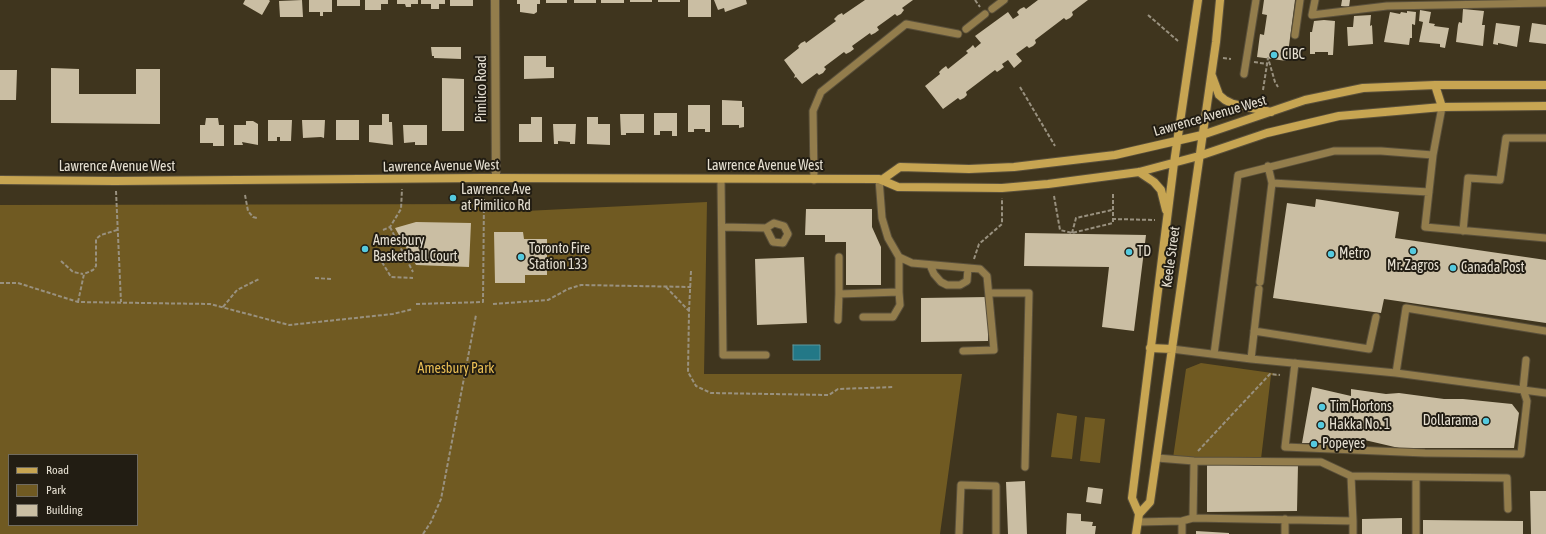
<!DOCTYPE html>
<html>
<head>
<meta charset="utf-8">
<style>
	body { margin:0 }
	#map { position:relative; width:1546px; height:534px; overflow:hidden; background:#3f351e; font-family:"Asap Condensed",sans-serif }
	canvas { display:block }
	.legend { position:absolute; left:8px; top:454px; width:130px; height:72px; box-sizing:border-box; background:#221d13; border:1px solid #706b5f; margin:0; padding:5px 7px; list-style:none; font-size:12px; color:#e5dfd1 }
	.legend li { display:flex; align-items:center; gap:8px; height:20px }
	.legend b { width:20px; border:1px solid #706b5f }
</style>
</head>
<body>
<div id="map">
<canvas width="1546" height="534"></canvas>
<ul class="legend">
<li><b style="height:5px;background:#c7a552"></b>Road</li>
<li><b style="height:11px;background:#705a22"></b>Park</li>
<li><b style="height:11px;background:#cabea3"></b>Building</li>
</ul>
</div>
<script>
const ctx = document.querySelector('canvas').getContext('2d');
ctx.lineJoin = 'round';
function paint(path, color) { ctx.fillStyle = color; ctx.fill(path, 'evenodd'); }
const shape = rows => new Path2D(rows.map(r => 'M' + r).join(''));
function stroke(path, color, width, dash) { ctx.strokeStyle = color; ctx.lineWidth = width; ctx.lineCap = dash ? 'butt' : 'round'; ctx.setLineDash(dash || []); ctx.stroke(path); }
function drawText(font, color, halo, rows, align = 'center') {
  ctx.font = font + ' "Asap Condensed",sans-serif'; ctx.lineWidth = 4; ctx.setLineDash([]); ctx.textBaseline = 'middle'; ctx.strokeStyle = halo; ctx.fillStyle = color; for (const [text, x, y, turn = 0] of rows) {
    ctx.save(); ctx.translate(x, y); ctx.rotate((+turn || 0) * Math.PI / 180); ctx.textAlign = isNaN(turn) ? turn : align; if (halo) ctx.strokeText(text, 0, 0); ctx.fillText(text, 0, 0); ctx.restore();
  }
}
paint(shape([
	[707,202,704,374,962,374,940,534,0,534,0,205,506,204,505,212],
	[9,455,137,455,137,525,9,525],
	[1201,363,1272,373,1279,376,1271,375,1261,459,1173,458,1186,369],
	[1057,413,1077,416,1072,459,1051,457],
	[1085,417,1105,419,1100,463,1080,461]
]), '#705a22');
const water = shape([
	[793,345,820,345,820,360,793,360,793,345]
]);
paint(water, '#237887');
stroke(water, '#5d979d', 1);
paint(shape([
	[245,0,269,0,270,1,262,15,243,4],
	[302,0,303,17,280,17,279,1],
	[309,0,332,0,332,12,323,12,323,16,320,16,320,12,309,12],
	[337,0,360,0,360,6,337,6],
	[365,0,388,0,388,4,381,4,381,10,365,10],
	[397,0,418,0,418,4,411,4,411,7,406,7,405,4,397,4],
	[421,0,445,0,445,4,439,4,439,9,431,9,431,4,421,4],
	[450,0,473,0,473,6,450,6],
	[517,0,540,0,540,4,537,4,537,12,534,14,520,12,520,4,517,4],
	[546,0,567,0,567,3,546,3],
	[574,0,596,0,596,3,574,3],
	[601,0,624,0,624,3,601,3],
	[630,0,652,0,652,2,630,2],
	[658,0,680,0,680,2,658,2],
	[688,0,711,0,711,17,688,17],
	[714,0,746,0,747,4,725,12,724,8,718,10],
	[865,0,913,0,902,8,904,10,901,14,897,16,895,14,877,27,879,30,875,33,871,35,870,33,852,46,854,49,850,52,846,54,844,52,824,67,826,69,823,73,819,75,817,73,802,84,796,77,794,78,795,75,784,60,799,48,798,46,801,43,805,41,806,43,836,21,834,19,838,15,842,13,843,15],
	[1038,0,1088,0,1072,12,1073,15,1070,18,1066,20,1064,18,1035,40,1036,43,1033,46,1029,48,1027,46,1016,54,1022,61,1014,68,1008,60,1002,64,1004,67,1000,70,997,72,995,70,966,92,967,95,964,98,960,100,958,98,943,109,925,86,940,74,939,72,942,69,946,66,948,69,968,53,966,51,970,48,973,45,975,48,981,43,975,36,1008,12,1013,19,1019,15,1017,12,1020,9,1024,7,1026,9],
	[1264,0,1295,0,1287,61,1257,57,1260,34,1264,35,1267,15,1262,14],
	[1342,0,1350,0,1349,7,1341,6],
	[1463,9,1484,11,1482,25,1485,25,1483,46,1456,42,1458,25,1459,22,1462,23],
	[1420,10,1431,12,1429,23,1435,24,1434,26,1449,28,1445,48,1440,47,1440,44,1419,42,1423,22,1419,21],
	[1407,11,1416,12,1415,25,1412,24,1412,38,1410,38,1409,45,1384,42,1390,12,1400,14,1401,12,1407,13],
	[1371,15,1370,26,1372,25,1373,44,1348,46,1347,27,1353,27,1354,16],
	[1324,20,1335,21,1333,55,1328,55,1328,52,1315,52,1315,54,1310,54,1310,32,1312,32,1314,21],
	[1496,23,1520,26,1517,47,1498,43,1498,45,1493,44],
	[1532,23,1546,25,1546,44,1529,42],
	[431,47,461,47,461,59,434,58,434,56,432,56],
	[524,56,546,56,546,67,554,67,554,78,524,79],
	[51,68,79,69,79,94,136,94,136,69,160,69,160,124,51,123],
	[0,70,17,70,16,100,0,100],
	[442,78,464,79,464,131,442,131],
	[722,100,742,101,742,107,744,107,744,127,739,128,739,125,722,125],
	[688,105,710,105,710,132,705,132,705,129,694,129,694,132,688,132],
	[654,113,677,113,677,136,672,136,672,131,660,131,660,135,654,135],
	[382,114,389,114,389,122,392,122,393,145,369,142,369,125,382,125],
	[620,114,644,114,644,133,626,133,626,135,621,135],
	[531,117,542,117,542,142,519,142,519,124,531,124],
	[587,117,598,117,598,124,610,124,610,145,587,144],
	[206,118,218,118,219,125,224,125,224,146,213,146,213,143,200,143,200,125,205,125],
	[268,120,292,120,291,141,280,141,280,137,277,137,277,141,268,141],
	[302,120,325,120,324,138,321,137,303,138],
	[336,120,359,120,359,140,336,140],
	[246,121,253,121,258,124,258,145,242,142,243,145,234,145,234,125,246,125],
	[553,124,576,124,575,144,570,144,570,142,558,141,558,144,554,144],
	[403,125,427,125,427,145,415,145,415,142,404,143],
	[1316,199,1399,212,1395,238,1546,260,1546,323,1384,299,1381,313,1273,298,1287,203,1315,207],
	[806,209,872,209,872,227,881,247,881,285,846,285,846,242,825,242,825,235,805,235],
	[416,222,471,223,469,267,416,265,395,228],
	[494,232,523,232,524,239,547,239,547,275,525,275,525,283,495,283],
	[1025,233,1146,235,1134,331,1102,327,1109,267,1024,266],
	[804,257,807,323,757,325,755,259],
	[988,297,988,341,921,342,921,298],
	[1312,387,1351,396,1351,389,1386,394,1399,393,1444,399,1463,399,1512,404,1519,413,1514,448,1399,448,1356,438,1355,443,1302,443],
	[1207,465,1298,465,1297,511,1207,512],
	[1025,481,1027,534,1008,534,1006,482],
	[1088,487,1103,489,1101,504,1086,502],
	[1530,491,1546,491,1546,534,1531,534],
	[1067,513,1081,514,1081,521,1093,522,1092,526,1096,526,1095,534,1066,534],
	[1402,518,1402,534,1362,534,1362,519],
	[1423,520,1523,521,1523,534,1423,534],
	[1196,531,1229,533,1229,534,1196,534]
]), '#cabea3');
const lane = shape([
	[1315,0,1312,15,1387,6,1546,3],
	[992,9,1004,0],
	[966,29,985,14],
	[1295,35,1300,0],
	[1244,74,1256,0],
	[1442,107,1433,155,1425,227,1546,238],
	[879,179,882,218,888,238,899,257,912,263,980,269,987,276,994,350,963,351],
	[721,180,723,355,766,355],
	[814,180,813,111,821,92,906,24,958,34],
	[1272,183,1429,192],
	[722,227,766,228,774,223,784,226,788,234,783,243,773,242,766,228],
	[1463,231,1468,178,1500,180,1506,138,1546,138],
	[930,265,934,274,941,282,947,285,960,285,967,281,968,268],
	[1260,282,1272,183,1268,166],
	[989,293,1029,293,1025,467],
	[839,294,839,257],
	[863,317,893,317,900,305,899,292],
	[838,320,839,294,899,292,899,257],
	[1254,331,1369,349,1376,317],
	[1172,349,1251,359,1396,373,1546,393],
	[1214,354,1238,175,1334,151,1381,151,1433,155],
	[1251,359,1259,289],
	[1295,363,1285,447,1425,453,1521,454,1527,401,1523,389,1526,360],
	[1396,373,1406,308,1546,331],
	[1157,458,1194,461,1321,462,1351,476],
	[1416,477,1416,534],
	[1193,518,1194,461],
	[1138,522,1182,521,1193,518,1353,521,1351,476,1507,478,1508,509],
	[959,534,961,485,996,486,996,534],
	[1182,534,1182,521],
	[1285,534,1285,519],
	[1353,534,1353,521]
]);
const street = shape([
	[495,0,496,178]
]);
const secondary = shape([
	[1212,76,1219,95,1225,100,1233,104,1271,112],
	[1435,85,1442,107],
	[1139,172,1154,182,1161,190,1166,210],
	[883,179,900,167,969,169,1014,167,1115,155,1202,135,1305,100,1363,88,1435,85,1546,85],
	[0,180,115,181,482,178,879,179,898,187,1002,188,1048,184,1139,172,1199,156,1267,133,1339,116,1442,107,1546,106],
	[1150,348,1172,349],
	[1139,514,1150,502,1216,42,1220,0],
	[1136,534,1139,514,1132,498,1174,163,1198,0]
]);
stroke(lane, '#5a503b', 9);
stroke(street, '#5a503b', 10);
stroke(secondary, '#5a503b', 10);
stroke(shape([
	[975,0,980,7],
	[1148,15,1178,41],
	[1223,58,1231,59],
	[1254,62,1267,64],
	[1020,87,1055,146],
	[1263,90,1268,58,1275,82,1278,87],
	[116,191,121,302],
	[245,195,248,211,253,217,257,218],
	[1054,196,1060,230,1072,233,1113,223,1113,192],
	[1112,219,1155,220],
	[390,227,413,272],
	[383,230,390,227,401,209,402,189],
	[1072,233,1076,218,1112,210],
	[974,259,979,244,1002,224,1002,198],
	[61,261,73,272,83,274],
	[382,262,391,277,413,278],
	[315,278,331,279],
	[0,283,18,283,78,302,210,304,289,325,393,314,413,309],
	[666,287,689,311,688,372,696,386,711,393,829,395,838,389,894,387],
	[78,302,84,274,93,270,96,266,96,239,101,235,117,230],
	[416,304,483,302,484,199],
	[493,304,548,300,568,289,581,285,691,287],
	[223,307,237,290,259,279],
	[689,311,691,271],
	[1198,451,1270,374,1280,375],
	[423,534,431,522,441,499,476,315]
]), '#99917f', 2, [4, 2]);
stroke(lane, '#937d4c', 7);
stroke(street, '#937d4c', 8);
stroke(secondary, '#c7a552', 8);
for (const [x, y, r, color] of [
	[1274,55,4,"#55cadf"],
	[453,198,4,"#55cadf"],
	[365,249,4,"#55cadf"],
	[1413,251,4,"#55cadf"],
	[1129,252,4,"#55cadf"],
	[1331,254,4,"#55cadf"],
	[521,257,4,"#55cadf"],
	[1453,268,4,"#55cadf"],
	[1322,407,4,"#55cadf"],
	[1486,421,4,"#55cadf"],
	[1321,425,4,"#55cadf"],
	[1314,444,4,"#55cadf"]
]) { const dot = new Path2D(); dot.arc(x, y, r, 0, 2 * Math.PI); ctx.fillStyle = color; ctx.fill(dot); stroke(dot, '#221d13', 1.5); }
drawText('14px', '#e5dfd1', '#221d13', [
	["CIBC",1282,55],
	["Lawrence Ave",461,190],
	["at Pimilico Rd",461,206],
	["Amesbury",373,241],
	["Basketball Court",373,257],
	["Toronto Fire",529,249],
	["Station 133",529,265],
	["TD",1137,252],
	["Metro",1339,254],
	["Mr. Zagros",1413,266,"center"],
	["Canada Post",1461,268],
	["Tim Hortons",1330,407],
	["Dollarama",1478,421,"right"],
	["Hakka No. 1",1329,425],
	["Popeyes",1322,444]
], 'left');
drawText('14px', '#e5dfd1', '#221d13', [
	["Pimlico Road",482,89,-90],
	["Lawrence Avenue West",1210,116,-16],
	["Lawrence Avenue West",441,166,-1],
	["Lawrence Avenue West",765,166],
	["Lawrence Avenue West",117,167],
	["Keele Street",1171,257,-82]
]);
drawText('14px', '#e8bd54', '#221d13', [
	["Amesbury Park",456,369]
]);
</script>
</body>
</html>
